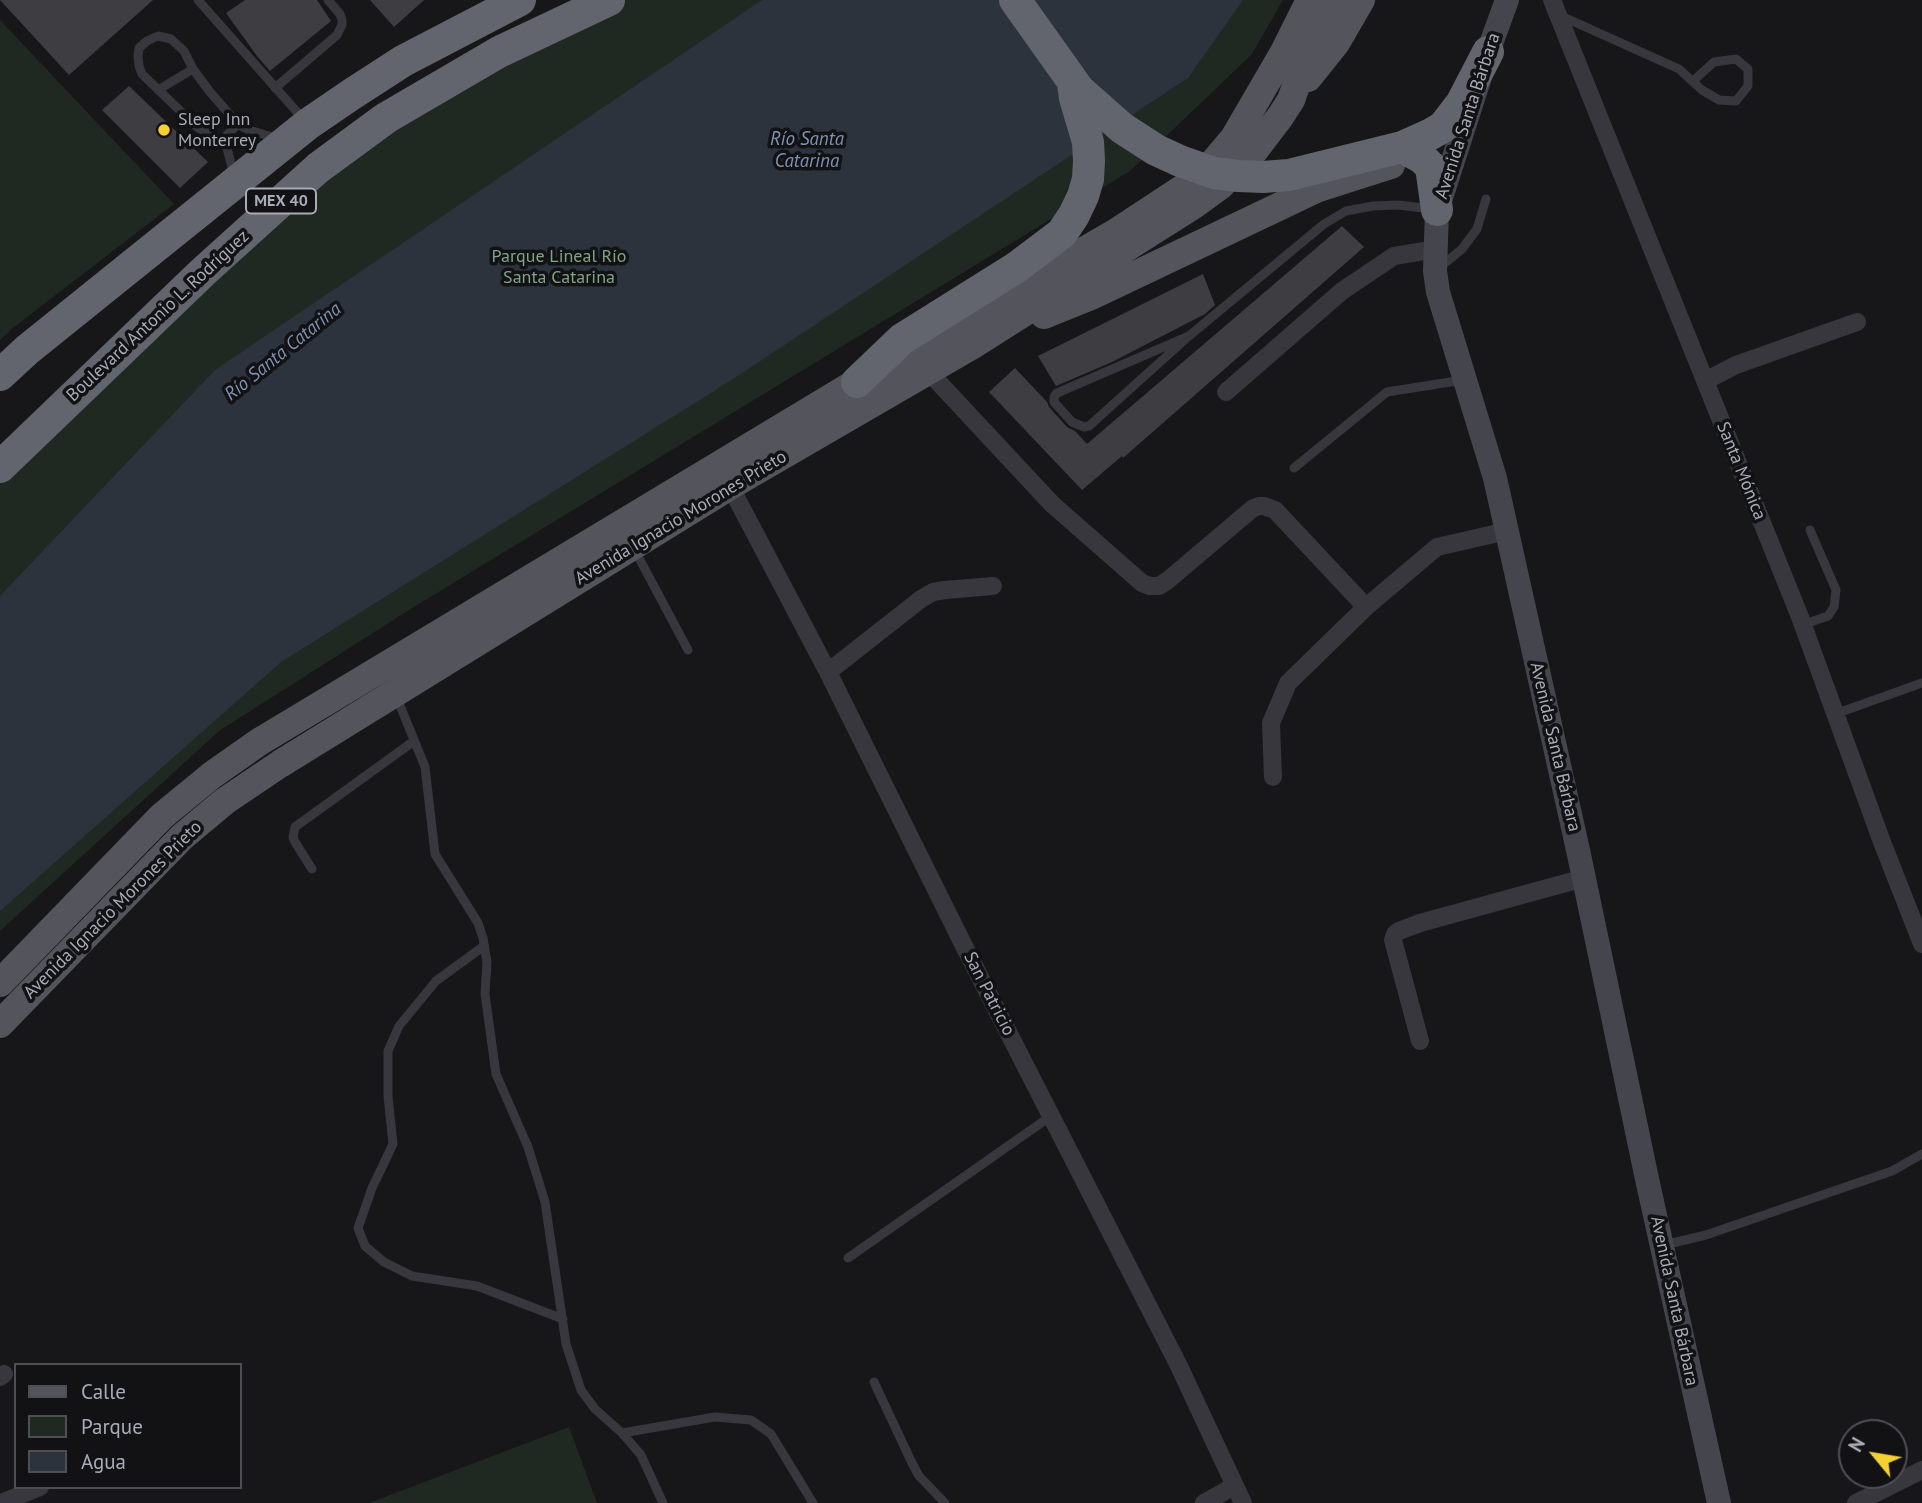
<!DOCTYPE html>
<html>
<head>
<meta charset="utf-8">
<style>
	body { margin:0 }
	#map { position:relative; width:1922px; height:1503px; overflow:hidden; background:#171618; font-family:"PT Sans",sans-serif }
	canvas { display:block }
	.legend { position:absolute; left:14px; top:1363px; width:228px; height:126px; box-sizing:border-box; background:#121113; border:2px solid #4e4f55; margin:0; padding:9px 12px; list-style:none; font-size:21px; color:#a8abb8 }
	.legend li { display:flex; align-items:center; gap:14px; height:35px }
	.legend b { width:35px; border:2px solid #4e4f55 }
	.north { position:absolute; left:1838px; top:1419px; width:70px; height:70px; box-sizing:border-box; background:#121113; border:2px solid #4e4f55; border-radius:50%; rotate:300deg; font-size:19px; font-weight:700; line-height:28px; text-align:center; color:#a8abb8 }
	.north::after { content:''; display:block; margin:auto; width:24px; height:32px; background:#f4d032; clip-path:polygon(50% 0,100% 100%,50% 72%,0 100%) }
</style>
</head>
<body>
<div id="map">
<canvas width="1922" height="1503"></canvas>
<ul class="legend">
<li><b style="height:9px;background:#53545c"></b>Calle</li>
<li><b style="height:19px;background:#202822"></b>Parque</li>
<li><b style="height:19px;background:#2c333d"></b>Agua</li>
</ul>
<div class="north">N</div>
</div>
<script>
const ctx = document.querySelector('canvas').getContext('2d');
ctx.lineJoin = 'round';
function paint(path, color) { ctx.fillStyle = color; ctx.fill(path, 'evenodd'); }
const shape = rows => new Path2D(rows.map(r => 'M' + r).join(''));
function stroke(path, color, width, dash) { ctx.strokeStyle = color; ctx.lineWidth = width; ctx.lineCap = dash ? 'butt' : 'round'; ctx.setLineDash(dash || []); ctx.stroke(path); }
function drawText(font, color, halo, rows, align = 'center') {
  ctx.font = font + ' "PT Sans",sans-serif'; ctx.lineWidth = 7; ctx.setLineDash([]); ctx.textBaseline = 'middle'; ctx.strokeStyle = halo; ctx.fillStyle = color; for (const [text, x, y, turn = 0] of rows) {
    ctx.save(); ctx.translate(x, y); ctx.rotate((+turn || 0) * Math.PI / 180); ctx.textAlign = isNaN(turn) ? turn : align; if (halo) ctx.strokeText(text, 0, 0); ctx.fillText(text, 0, 0); ctx.restore();
  }
}
paint(shape([
	[621,0,1283,0,1252,54,1130,171,409,610,219,731,0,931,0,468,373,130],
	[0,20,174,204,13,328,0,340],
	[569,1427,597,1503,369,1503]
]), '#202822');
paint(shape([
	[762,0,1243,0,1188,78,733,379,281,662,0,911,0,596,215,370]
]), '#2c333d');
paint(shape([
	[0,0,153,0,69,75],
	[245,0,317,0,331,21,270,71,257,56,226,13],
	[370,0,424,0,394,27],
	[129,86,208,162,180,188,102,110],
	[1342,226,1364,247,1123,458,1122,456,1082,490,989,392,1015,368,1047,402,1049,407,1067,427,1075,431,1087,444],
	[1203,274,1215,305,1205,314,1112,362,1056,386,1038,356]
]), '#3e3e42');
stroke(shape([
	[198,0,305,121],
	[1559,15,1679,69,1702,90,1719,100,1736,101,1748,86,1748,69,1736,59,1714,62,1693,81],
	[275,88,337,35,342,25,342,20,340,14,328,0],
	[158,90,193,69],
	[221,141,238,124],
	[234,176,227,148,221,141,197,127,142,74,139,66,138,56,139,48,147,41,158,36,171,39,184,51,193,69,210,92,238,124,249,130,279,139],
	[1439,268,1462,249,1477,229,1486,199],
	[1189,336,1057,393,1054,397,1054,402,1072,422,1084,427,1089,426,1189,336,1324,224,1346,211,1373,206,1398,205,1432,209],
	[1294,468,1387,392,1463,380],
	[632,549,639,558,688,650],
	[1802,625,1828,616,1834,607,1836,590,1810,530],
	[397,698,425,767,435,854,478,923,483,938,487,962,485,994,496,1074,528,1147,545,1202,566,1344,581,1390,595,1409,622,1433,641,1455,663,1503],
	[1835,714,1922,683],
	[312,869,295,842,293,837,295,827,414,741],
	[484,946,436,981,399,1026,388,1051,388,1096,393,1144,372,1188,358,1228,365,1246,384,1262,412,1276,477,1286,563,1319],
	[1664,1245,1706,1235,1892,1171,1922,1154],
	[848,1258,1051,1116],
	[874,1382,912,1463,919,1476,945,1503],
	[622,1433,715,1417,751,1420,771,1434,813,1503]
]), '#37373d', 9);
stroke(shape([
	[1552,0,1800,617,1882,842,1922,944],
	[927,370,1052,504,1142,583,1150,586,1159,586,1167,581,1252,509,1259,506,1264,506,1275,510,1366,607],
	[1705,381,1736,365,1857,322],
	[1226,392,1342,291,1394,256,1436,249],
	[730,486,828,672,963,944,1178,1364,1243,1503],
	[828,672,921,599,933,592,945,590,993,586],
	[1273,777,1271,723,1288,683,1366,607,1437,547,1507,531],
	[1420,1041,1393,940,1395,934,1399,931,1420,923,1584,878],
	[0,1377,4,1374],
	[1,1503,40,1487],
	[1204,1503,1234,1486],
	[1856,1503,1922,1470]
]), '#37373d', 18);
stroke(shape([
	[1507,0,1488,52,1437,210,1435,271,1438,292,1495,478,1578,850,1647,1179,1719,1503]
]), '#45464d', 24);
stroke(shape([
	[1308,78,1336,43,1361,0],
	[1044,315,1091,296,1316,189,1391,165],
	[0,983,162,816,212,775,259,742,857,382,1118,231,1191,183,1207,170,1234,138,1284,52,1310,0],
	[0,1024,182,837,225,801,280,764,730,486,973,345,1194,205,1220,186,1248,159,1280,117,1291,100,1303,66,1332,0]
]), '#53545c', 28);
stroke(shape([
	[1015,0,1079,90,1122,128,1156,150,1180,161,1214,173,1239,176,1263,177,1289,175,1402,147,1431,134,1443,127,1450,118,1461,104,1488,52],
	[1402,147,1422,158,1431,167,1437,210],
	[0,375,27,350,109,284,308,124,352,94,403,61,520,0],
	[857,382,902,339,1017,267,1062,233,1074,215,1083,196,1088,179,1089,161,1088,142,1075,98,1073,83],
	[0,467,203,272,318,168,386,118,499,52,609,0]
]), '#63656e', 32);
for (const [x, y, r, color] of [
	[164,130,7,"#f4d032"]
]) { const dot = new Path2D(); dot.arc(x, y, r, 0, 2 * Math.PI); ctx.fillStyle = color; ctx.fill(dot); stroke(dot, '#121113', 2.5); }
for (const [x, y, w] of [
	[281,201,70]
]) { const box = new Path2D(); box.roundRect(x - w / 2, y - 12.5, w, 25, 5); ctx.fillStyle = '#121113'; ctx.fill(box); stroke(box, '#a8abb8', 2); }
drawText('bold 16px', '#a8abb8', null, [
	["MEX 40",281,201]
]);
drawText('18px', '#a8abb8', '#121113', [
	["Avenida Santa Bárbara",1468,116,-72],
	["Boulevard Antonio L. Rodríguez",158,316,-43],
	["Santa Mónica",1741,471,68],
	["Avenida Ignacio Morones Prieto",681,518,-31],
	["Avenida Santa Bárbara",1555,747,77],
	["Avenida Ignacio Morones Prieto",113,910,-45],
	["San Patricio",989,994,63],
	["Avenida Santa Bárbara",1674,1301,78]
]);
drawText('18px', '#a8abb8', '#121113', [
	["Sleep Inn",178,120],
	["Monterrey",178,141]
], 'left');
drawText('18px', '#7fa487', '#121113', [
	["Parque Lineal Río",559,257],
	["Santa Catarina",559,278]
]);
drawText('italic 19px', '#7f93b4', '#121113', [
	["Río Santa",807,140],
	["Catarina",807,162],
	["Río Santa Catarina",283,352,-39]
]);
</script>
</body>
</html>
